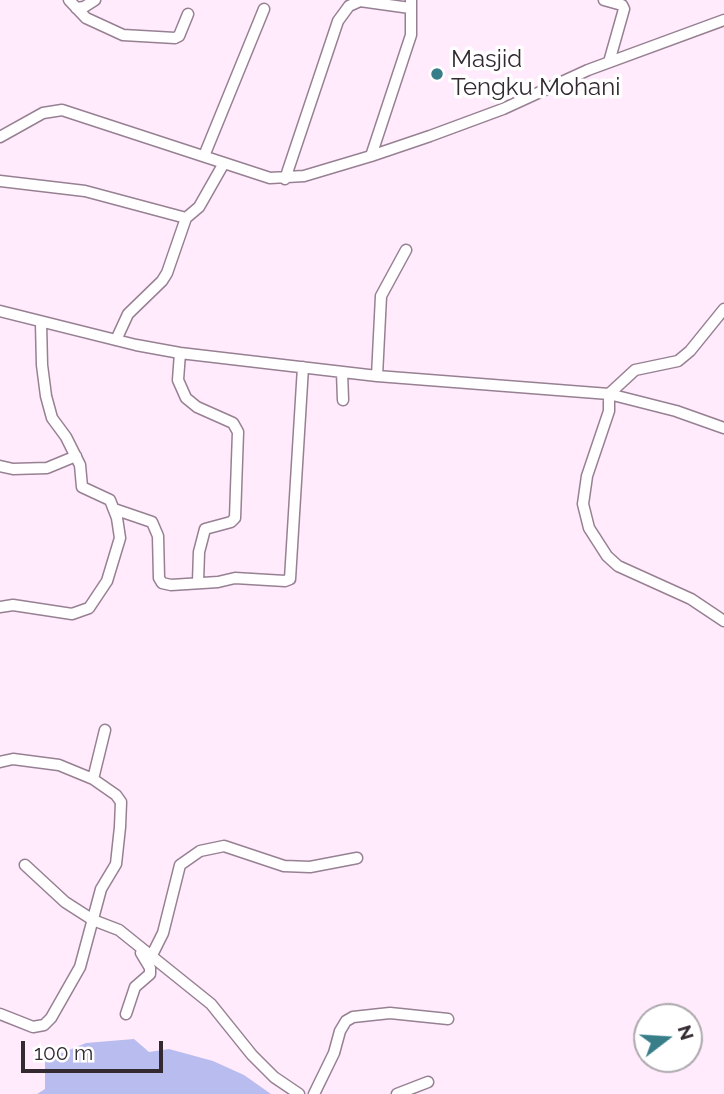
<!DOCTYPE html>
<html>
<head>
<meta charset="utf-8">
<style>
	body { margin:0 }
	#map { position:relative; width:724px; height:1094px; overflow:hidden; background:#ffebfc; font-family:Raleway,sans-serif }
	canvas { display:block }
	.north { position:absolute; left:633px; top:1003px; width:70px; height:70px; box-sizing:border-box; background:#fff; border:2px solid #ada9ad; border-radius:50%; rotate:73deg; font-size:19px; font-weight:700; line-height:28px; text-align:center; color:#322931 }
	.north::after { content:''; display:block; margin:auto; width:24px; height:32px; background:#377e89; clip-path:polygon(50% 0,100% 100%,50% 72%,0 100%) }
	.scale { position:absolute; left:21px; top:1041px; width:142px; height:32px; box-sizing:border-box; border:4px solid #322931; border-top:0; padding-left:9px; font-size:21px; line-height:24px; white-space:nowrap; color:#322931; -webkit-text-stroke:5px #fff; paint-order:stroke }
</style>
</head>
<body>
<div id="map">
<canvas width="724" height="1094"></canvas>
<div class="north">N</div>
<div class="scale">100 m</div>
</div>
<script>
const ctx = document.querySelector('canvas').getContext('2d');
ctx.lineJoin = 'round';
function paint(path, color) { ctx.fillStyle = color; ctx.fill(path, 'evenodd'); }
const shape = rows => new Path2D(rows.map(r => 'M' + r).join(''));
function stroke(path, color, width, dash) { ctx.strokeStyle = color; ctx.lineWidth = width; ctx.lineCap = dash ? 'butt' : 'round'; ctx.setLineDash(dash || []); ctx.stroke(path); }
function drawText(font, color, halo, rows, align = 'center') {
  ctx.font = font + ' Raleway,sans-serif'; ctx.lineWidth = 7; ctx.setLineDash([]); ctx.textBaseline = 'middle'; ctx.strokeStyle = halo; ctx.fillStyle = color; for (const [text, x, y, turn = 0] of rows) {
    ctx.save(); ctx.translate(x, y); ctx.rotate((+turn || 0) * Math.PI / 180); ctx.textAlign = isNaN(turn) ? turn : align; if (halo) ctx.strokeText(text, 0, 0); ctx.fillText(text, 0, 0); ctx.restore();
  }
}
paint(shape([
	[134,1039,149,1052,169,1049,213,1061,244,1075,271,1094,37,1094,45,1089,45,1060,86,1043]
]), '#b9bcee');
const minor = shape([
	[69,0,86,18,123,35,175,38,179,36,188,14],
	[604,0,622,5,624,9,609,62],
	[76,8,84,7,95,0],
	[0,137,43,113,62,110,270,178,304,176,371,156,430,136,503,109,588,70,724,20],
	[204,156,264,9],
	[371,156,411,35,411,0],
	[285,179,338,21,349,6,360,1,410,8],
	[0,181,85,191,186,218,199,207,224,163],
	[724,309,690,351,678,361,635,370,609,394,609,411,587,476,583,504,589,528,607,556,618,566,691,599,724,621],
	[0,311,136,345,180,353,377,376,609,394,676,411,724,428],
	[116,340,128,314,162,281,167,273,186,218],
	[180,353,178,380,186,398,197,407,233,423,238,432,235,518,231,522,205,529,199,552,198,582],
	[342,372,343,400],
	[377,376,381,296,406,250],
	[0,466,13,469,47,468,76,456],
	[114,509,152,522,158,536,159,578,162,583,171,585,218,582,235,578,285,581,290,579,303,367],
	[0,607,13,605,72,614,89,608,107,581,120,538,117,518,110,500,82,487,80,465,66,437,52,418,46,396,42,365,41,323],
	[0,762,13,759,59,765,93,779],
	[25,865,65,902,93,920,119,930,211,1004,252,1055,274,1077,299,1094],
	[151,957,163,933,180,865,200,851,224,846,284,866,310,867,357,858],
	[0,1014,33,1027,44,1025,51,1018,80,967,101,889,116,864,120,827,121,802,116,795,93,779,105,730],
	[126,1014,135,987,150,974,150,968,141,953],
	[314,1094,334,1053,340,1031,346,1021,353,1017,390,1013,448,1019],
	[397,1094,428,1082]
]);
stroke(minor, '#978093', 13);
stroke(minor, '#fff', 10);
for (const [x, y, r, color] of [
	[437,74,7,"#377e89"]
]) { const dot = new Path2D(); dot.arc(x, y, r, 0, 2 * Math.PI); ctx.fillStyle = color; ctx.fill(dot); stroke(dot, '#fff', 2.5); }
drawText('24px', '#322931', '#fff', [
	["Masjid",451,60],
	["Tengku Mohani",451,88]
], 'left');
</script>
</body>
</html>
